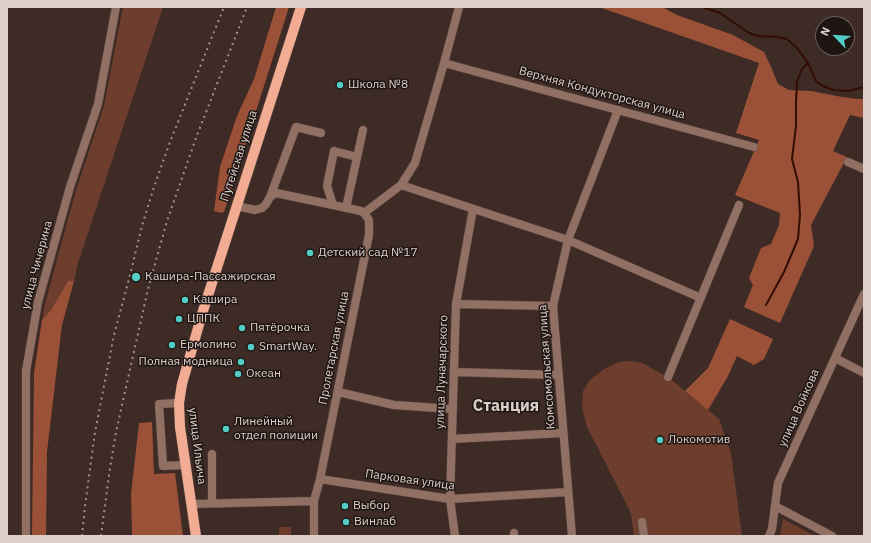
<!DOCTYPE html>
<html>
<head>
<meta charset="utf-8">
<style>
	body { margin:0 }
	#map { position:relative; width:871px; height:543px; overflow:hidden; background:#3e2b25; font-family:"IBM Plex Sans",sans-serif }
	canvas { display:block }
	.frame { position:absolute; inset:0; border:8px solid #dccfcb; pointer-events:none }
	.north { position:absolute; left:815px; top:16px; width:40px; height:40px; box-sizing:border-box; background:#1f1613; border:1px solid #6b605d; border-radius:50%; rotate:295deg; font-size:11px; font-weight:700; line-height:16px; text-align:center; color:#dccfcb }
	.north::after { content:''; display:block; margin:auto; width:14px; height:18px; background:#54cdc7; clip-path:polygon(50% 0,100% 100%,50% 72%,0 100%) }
</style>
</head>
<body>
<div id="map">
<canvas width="871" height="543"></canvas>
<div class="frame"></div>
<div class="north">N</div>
</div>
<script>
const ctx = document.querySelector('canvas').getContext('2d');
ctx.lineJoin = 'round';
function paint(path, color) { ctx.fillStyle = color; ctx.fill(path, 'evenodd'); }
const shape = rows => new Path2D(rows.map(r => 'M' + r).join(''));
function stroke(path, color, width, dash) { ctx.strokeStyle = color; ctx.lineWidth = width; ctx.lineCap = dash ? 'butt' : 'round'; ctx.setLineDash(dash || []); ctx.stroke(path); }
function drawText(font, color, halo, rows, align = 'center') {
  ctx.font = font + ' "IBM Plex Sans",sans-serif'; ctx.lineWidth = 3; ctx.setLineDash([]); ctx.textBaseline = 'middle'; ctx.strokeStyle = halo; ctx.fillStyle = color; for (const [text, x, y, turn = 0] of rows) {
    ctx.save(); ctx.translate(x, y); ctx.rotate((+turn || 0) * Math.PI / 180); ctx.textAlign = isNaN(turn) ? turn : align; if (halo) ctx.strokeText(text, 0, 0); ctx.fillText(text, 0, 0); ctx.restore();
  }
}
paint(shape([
	[123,7,163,7,78,263,74,281,68,281,51,310,42,320,45,304,76,190,104,106],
	[631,361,642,363,662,374,673,381,719,419,731,453,742,536,650,536,650,535,634,536,631,513,587,427,582,408,583,391,590,380,604,369,619,362],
	[783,519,815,536,780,536],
	[279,527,291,527,291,536,279,536]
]), '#6d3e2d');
paint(shape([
	[276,7,289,7,224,212,221,213,214,211,220,167,237,116,254,79],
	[599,7,662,7,677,15,733,35,764,52,771,67,778,84,789,90,811,91,842,97,858,99,864,99,864,118,850,115,833,151,847,157,811,225,814,246,780,323,744,307,753,285,749,278,761,248,771,244,779,225,780,213,735,195,759,140,736,133,759,63],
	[68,281,74,281,62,325,47,452,46,536,32,536,34,373,42,320,51,310],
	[730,319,773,339,764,359,754,365,737,356,728,376,708,410,685,391,708,368],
	[152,422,154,474,175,473,183,536,132,536,131,494,139,423]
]), '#9b5137');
stroke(shape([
	[702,7,720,13,749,33,758,36,777,37,787,39,797,48,808,63,816,81,821,85,833,90,849,91,864,87],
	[766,305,784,272,798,239,800,215,798,182,792,159,796,126,796,102,797,82,802,69,808,63]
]), '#320d02', 2);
const minor = shape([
	[444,63,754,147],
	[848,162,864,169],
	[401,185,568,240,701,298],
	[270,197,296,127,321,133],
	[333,205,327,186,334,151,357,157],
	[236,206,255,210,262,208,266,204,270,197,276,193,281,194,361,211,364,213],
	[346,208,363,130],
	[364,213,401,185,415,163,444,63,459,7],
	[456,304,553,306],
	[835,358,864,373],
	[454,372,558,375],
	[668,377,739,205],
	[338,392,394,405,453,409],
	[179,403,159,404,163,466,186,465],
	[452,439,563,433],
	[212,454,212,503],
	[320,479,450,499,568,492],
	[192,504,314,501],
	[775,506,832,536],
	[642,522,644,536],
	[514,533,514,536],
	[26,536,26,371,38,302,70,187,98,104,116,7],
	[314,536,314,501,320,479,369,235,369,220,364,213],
	[455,536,450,499,456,304,473,209],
	[572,536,553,306,568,240,618,110],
	[769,536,772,529,778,483,864,294]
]);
const major = shape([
	[196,536,180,427,179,403,182,384,202,314,301,7]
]);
stroke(minor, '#5a4943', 9);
stroke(major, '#5a4943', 11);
stroke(minor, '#916f63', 8);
stroke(major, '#f2ac93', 10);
stroke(shape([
	[82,536,85,506,95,432,114,335,130,275,142,226,153,190,170,142,224,7],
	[101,536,110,468,116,432,148,289,167,221,196,138,247,7]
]), '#a0918c', 2, [2, 4]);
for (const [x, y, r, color] of [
	[340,85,4,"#54cdc7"],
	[310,253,4,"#54cdc7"],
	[136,277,5,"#54cdc7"],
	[185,300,4,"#54cdc7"],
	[179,319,4,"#54cdc7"],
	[242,328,4,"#54cdc7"],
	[172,345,4,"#54cdc7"],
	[251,347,4,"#54cdc7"],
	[241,362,4,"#54cdc7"],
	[238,374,4,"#54cdc7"],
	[226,429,4,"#54cdc7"],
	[660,440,4,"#54cdc7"],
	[345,506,4,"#54cdc7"],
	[346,522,4,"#54cdc7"]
]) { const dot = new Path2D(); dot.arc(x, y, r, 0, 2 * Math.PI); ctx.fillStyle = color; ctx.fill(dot); stroke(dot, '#1f1613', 1.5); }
drawText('12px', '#dccfcb', '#1f1613', [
	["Школа №8",348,85],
	["Детский сад №17",318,253],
	["Кашира-Пассажирская",145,277],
	["Кашира",193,300],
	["ЦППК",187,319],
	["Пятёрочка",250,328],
	["Ермолино",180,345],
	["SmartWay.",259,347],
	["Полная модница",233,362,"right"],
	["Океан",246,374],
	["Линейный",234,422],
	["отдел полиции",234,436],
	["Локомотив",668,440],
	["Выбор",353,506],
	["Винлаб",354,522]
], 'left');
drawText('12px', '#dccfcb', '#1f1613', [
	["Верхняя Кондукторская улица",602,93,15],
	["Путейская улица",239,156,-72],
	["улица Чичерина",37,265,-75],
	["Пролетарская улица",334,348,-79],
	["Комсомольская улица",547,367,-94],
	["улица Луначарского",442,372,-88],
	["улица Войкова",799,408,-66],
	["улица Ильича",197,446,83],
	["Парковая улица",410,480,8]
]);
drawText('bold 16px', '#dccfcb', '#1f1613', [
	["Станция",506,406]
]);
</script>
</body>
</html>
